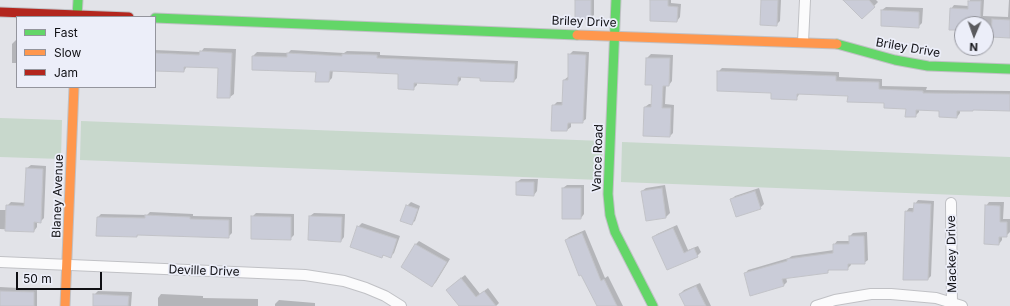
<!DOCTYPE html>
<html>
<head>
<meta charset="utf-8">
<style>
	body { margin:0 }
	#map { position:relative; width:1010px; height:306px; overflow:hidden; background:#e2e3e8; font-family:Inter,sans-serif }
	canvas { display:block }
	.legend { position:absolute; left:16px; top:16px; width:140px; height:72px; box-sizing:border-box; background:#eceef9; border:1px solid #94959d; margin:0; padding:5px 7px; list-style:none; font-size:12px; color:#101014 }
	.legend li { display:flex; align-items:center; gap:8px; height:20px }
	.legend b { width:20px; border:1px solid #94959d }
	.north { position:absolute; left:954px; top:16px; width:40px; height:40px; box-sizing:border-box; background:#eceef9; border:1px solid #94959d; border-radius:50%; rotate:182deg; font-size:11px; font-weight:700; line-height:16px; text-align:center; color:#101014 }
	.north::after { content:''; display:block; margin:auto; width:14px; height:18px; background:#5a5a5e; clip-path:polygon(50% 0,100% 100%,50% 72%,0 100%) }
	.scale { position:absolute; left:16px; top:272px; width:86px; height:18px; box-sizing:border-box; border:2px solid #101014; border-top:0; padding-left:5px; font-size:12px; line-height:14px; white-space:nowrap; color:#101014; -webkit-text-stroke:3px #eceef9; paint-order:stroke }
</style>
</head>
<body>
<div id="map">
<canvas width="1010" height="306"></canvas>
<ul class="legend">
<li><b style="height:5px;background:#63d668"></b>Fast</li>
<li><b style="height:5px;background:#ff974d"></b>Slow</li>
<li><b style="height:5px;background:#b3261e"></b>Jam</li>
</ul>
<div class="north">N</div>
<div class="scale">50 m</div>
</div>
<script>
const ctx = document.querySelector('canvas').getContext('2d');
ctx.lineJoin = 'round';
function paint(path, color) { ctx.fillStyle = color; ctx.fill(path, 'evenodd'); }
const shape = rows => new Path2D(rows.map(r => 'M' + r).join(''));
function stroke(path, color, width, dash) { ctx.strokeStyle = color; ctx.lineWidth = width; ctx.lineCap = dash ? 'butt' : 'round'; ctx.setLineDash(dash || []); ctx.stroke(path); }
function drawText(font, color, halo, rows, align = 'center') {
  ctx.font = font + ' Inter,sans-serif'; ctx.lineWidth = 3.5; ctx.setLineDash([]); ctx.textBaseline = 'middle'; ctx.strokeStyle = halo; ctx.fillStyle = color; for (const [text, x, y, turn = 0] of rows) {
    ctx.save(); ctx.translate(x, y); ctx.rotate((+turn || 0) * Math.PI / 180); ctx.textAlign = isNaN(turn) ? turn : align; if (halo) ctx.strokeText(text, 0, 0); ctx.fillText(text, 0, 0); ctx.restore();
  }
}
paint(shape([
	[0,118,62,120,61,159,0,157],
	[81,121,603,141,601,180,80,160],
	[622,142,1010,157,1010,197,621,182]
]), '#c8d8cc');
paint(shape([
	[576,0,594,0,594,15,590,18],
	[651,0,671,0,671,3,681,4,680,17,677,21],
	[762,0,781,0,780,21,776,25],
	[845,0,876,0,878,2,862,18],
	[970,0,984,0,983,16,1008,17,1009,0,1010,0,1010,37,986,36,986,24,962,24,962,29,951,9,954,5,969,6],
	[886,7,923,8,922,23,918,27,882,10],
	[16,40,17,40,17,63,12,63,12,44],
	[204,48,236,49,234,94,230,97,219,67,187,66,184,71,155,71,155,50,201,52],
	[291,50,344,53,347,51,380,52,380,55,518,61,517,78,514,81,481,77,461,76,461,80,457,84,417,82,417,85,413,89,399,73,333,70,332,78,329,81,317,71,253,69,253,56,257,52,288,53],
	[573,51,589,52,586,119,582,122,571,122,571,127,567,130,553,106,557,102,563,102,564,80,569,76,569,55],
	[651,54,673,55,672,81,669,85,666,85,665,104,674,105,673,133,670,136,645,107,649,104,652,104,653,84,647,58],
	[722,68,839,72,839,77,882,79,882,86,927,87,926,90,1010,91,1010,110,960,110,960,113,957,117,940,110,919,109,919,112,915,116,907,108,849,95,800,93,796,99,772,92,718,72],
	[31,165,46,166,44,218,40,222,37,222,37,227,34,231,0,229,0,210,7,210,7,206,11,202,26,203,27,168],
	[521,179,538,179,537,191,534,195,517,182],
	[567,185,584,185,584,214,581,218,563,188],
	[665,185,670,213,666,217,647,220,642,191,646,188],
	[759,188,764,204,760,208,731,200,735,196],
	[918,200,934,201,931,276,928,279,906,212,909,208,914,208,915,204],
	[411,202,420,206,415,221,411,224,407,206],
	[989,202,1004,202,1003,219,1010,219,1010,232,1006,236,1002,236,1002,240,999,244,986,206],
	[150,212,193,214,193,216,232,217,232,233,228,237,139,234,137,236,98,217,101,214,147,215],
	[256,213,294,214,294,235,290,239,252,217],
	[314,213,345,214,344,237,341,241,310,216],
	[362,223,400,236,394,253,390,257,384,255,382,257,358,227],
	[677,225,688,250,698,246,701,252,697,256,668,269,653,237,657,234],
	[585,230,605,278,608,276,623,306,598,306,566,240,569,237],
	[867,232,868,260,864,263,851,263,851,265,847,269,830,269,827,272,786,277,787,282,783,286,745,274,748,270,789,258,792,256,834,250,834,245,837,241,850,241,850,236,853,233],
	[419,241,450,259,436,282,432,286,402,267,416,244],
	[465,275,480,294,488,288,499,303,496,306,460,306,451,286],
	[700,283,711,306,686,306,680,294,684,290],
	[0,287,37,289,37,306,0,306],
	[98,291,132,292,131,306,94,306,94,295],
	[161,294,203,296,203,298,258,299,258,306,158,306,158,298],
	[279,300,315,303,315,306,275,306,275,304]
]), '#0003');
const building = shape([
	[575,0,591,0,591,19,575,19,575,0],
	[650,0,668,0,668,6,678,7,677,22,650,21,650,0],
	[761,0,778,0,777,26,760,25,761,0],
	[843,0,869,0,875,7,862,19,843,0],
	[968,1,981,1,980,24,962,24,962,30,949,30,950,8,968,9,968,1],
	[881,10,919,12,919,28,881,26,881,10],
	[992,19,1010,20,1010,38,991,37,992,19],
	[200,51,232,53,230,98,217,98,218,68,184,67,184,72,155,71,155,53,199,55,200,51],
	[287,53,342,56,342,54,377,55,377,58,515,64,514,82,480,81,480,78,458,77,458,85,414,83,414,90,398,89,398,74,330,71,329,82,315,82,316,72,252,70,252,56,287,57,287,53],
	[568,54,586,55,583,123,568,123,567,131,551,131,552,105,562,105,563,80,568,80,568,54],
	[646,58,670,58,669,86,663,86,662,108,671,108,670,137,643,136,644,107,651,107,652,85,645,85,646,58],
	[717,71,836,76,836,81,879,82,879,89,923,91,923,93,1010,94,1010,111,973,110,973,111,957,111,957,118,939,117,939,111,916,110,916,117,905,117,906,109,884,108,884,103,847,102,848,96,797,94,797,100,771,99,771,93,717,91,717,71],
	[26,168,43,169,41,223,34,222,34,232,5,231,6,205,24,206,26,168],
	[516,182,534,182,534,196,516,195,516,182],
	[562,188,581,188,581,219,562,219,562,188],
	[662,188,666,218,646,221,641,191,662,188],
	[755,191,761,209,736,217,730,199,755,191],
	[914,203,931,204,928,280,903,280,905,211,913,212,914,203],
	[406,205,418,209,412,225,400,221,406,205],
	[985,205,1000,206,1000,222,1007,222,1007,237,999,237,999,245,984,244,985,205],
	[145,215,190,217,190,219,229,220,229,238,137,235,137,237,96,236,97,217,145,218,145,215],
	[251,216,291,217,291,240,251,239,251,216],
	[309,216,342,217,341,242,308,240,309,216],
	[357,226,397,239,391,258,383,255,382,258,350,247,357,226],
	[673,228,684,253,694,248,698,257,667,270,652,237,673,228],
	[582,233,601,281,604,279,617,306,597,306,581,275,579,276,565,240,582,233],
	[849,236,864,236,865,264,848,264,848,270,828,270,828,273,782,279,784,286,750,296,744,273,787,261,787,259,833,253,833,244,849,244,849,236],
	[415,244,447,262,432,287,401,267,415,244],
	[461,278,476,297,484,291,496,306,459,306,446,290,461,278],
	[696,286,706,306,685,306,679,294,696,286],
	[0,291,34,292,34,306,0,306,0,291],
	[93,294,129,296,128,306,93,306,93,294]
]);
paint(building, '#caccd8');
stroke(building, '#c2c3c8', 1);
const street = shape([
	[803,42,805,0],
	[951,203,952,306],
	[0,262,305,275,344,281,366,288,385,296,401,306],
	[816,306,835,300,871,294,891,294,936,298,962,306]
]);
const fast = shape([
	[616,0,608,194,610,215,615,232,653,306],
	[77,17,78,0],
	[155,18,577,35],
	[837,44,895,60,928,66,1010,69]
]);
const slow = shape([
	[577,35,837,44],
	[65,306,74,87]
]);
const jam = shape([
	[0,12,129,17]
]);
stroke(street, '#c0c1c5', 12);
stroke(fast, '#c0c1c5', 11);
stroke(slow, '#c0c1c5', 11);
stroke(jam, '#c0c1c5', 11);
stroke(street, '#fbfbfc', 10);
stroke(fast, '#63d668', 9);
stroke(slow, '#ff974d', 9);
stroke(jam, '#b3261e', 9);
drawText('12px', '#101014', '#eceef9', [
	["Briley Drive",584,22,2],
	["Briley Drive",908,48,10],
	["Vance Road",598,158,-88],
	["Blaney Avenue",58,196,-88],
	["Mackey Drive",952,254,-91],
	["Deville Drive",204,271,2]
]);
</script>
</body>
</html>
